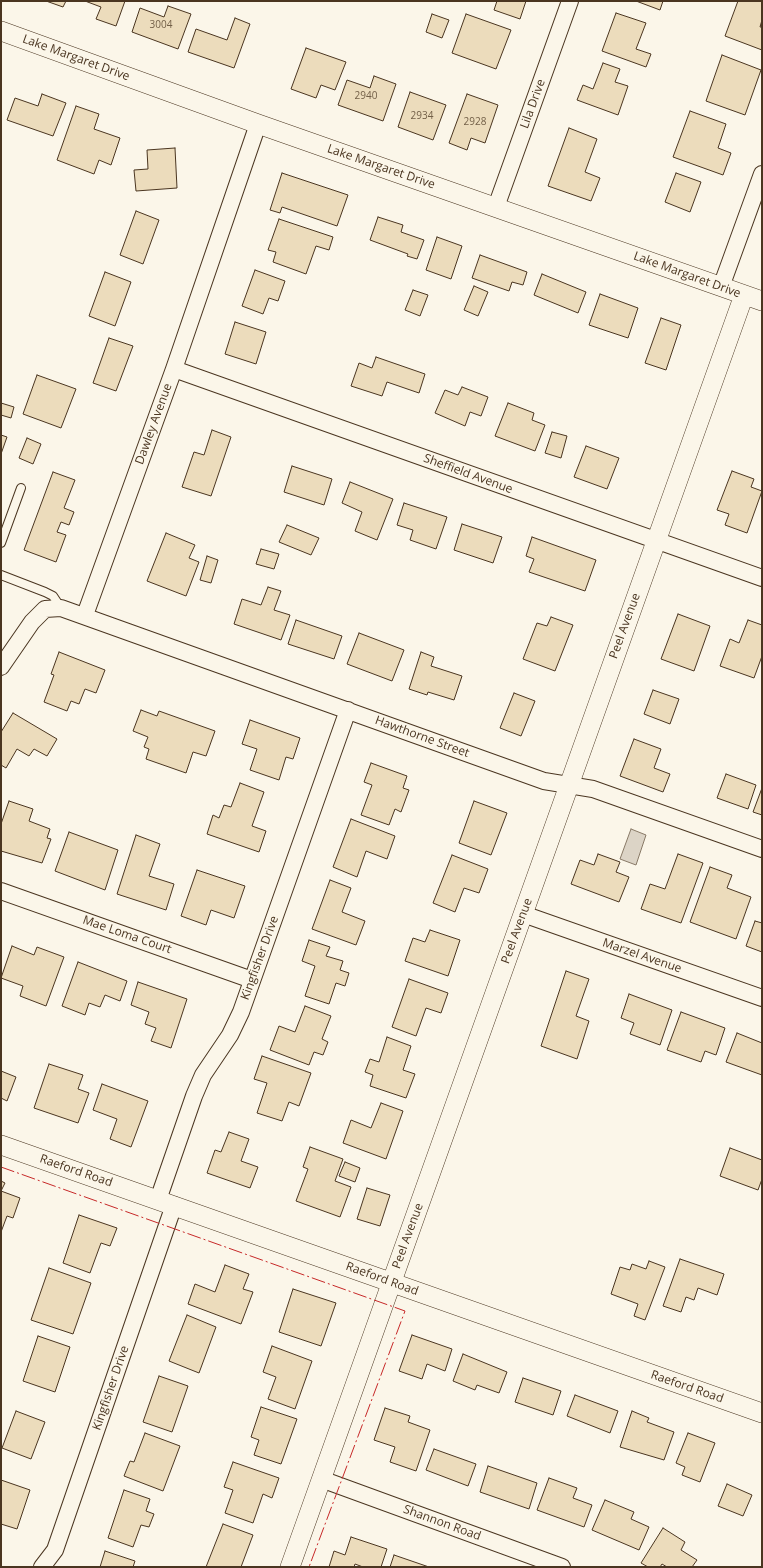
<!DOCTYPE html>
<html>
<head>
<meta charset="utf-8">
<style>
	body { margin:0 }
	#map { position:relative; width:763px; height:1568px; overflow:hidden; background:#fbf6e9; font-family:"Open Sans",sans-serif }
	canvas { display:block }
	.frame { position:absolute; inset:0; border:2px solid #4a3520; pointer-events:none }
</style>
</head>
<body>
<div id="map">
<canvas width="763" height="1568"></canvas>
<div class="frame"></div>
</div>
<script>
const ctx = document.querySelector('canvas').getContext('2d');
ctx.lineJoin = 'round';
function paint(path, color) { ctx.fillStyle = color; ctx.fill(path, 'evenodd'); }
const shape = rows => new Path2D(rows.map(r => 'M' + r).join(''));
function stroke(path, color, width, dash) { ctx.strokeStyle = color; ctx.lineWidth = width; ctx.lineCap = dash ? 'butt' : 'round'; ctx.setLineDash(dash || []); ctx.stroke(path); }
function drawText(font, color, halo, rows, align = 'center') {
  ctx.font = font + ' "Open Sans",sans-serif'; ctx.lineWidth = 3; ctx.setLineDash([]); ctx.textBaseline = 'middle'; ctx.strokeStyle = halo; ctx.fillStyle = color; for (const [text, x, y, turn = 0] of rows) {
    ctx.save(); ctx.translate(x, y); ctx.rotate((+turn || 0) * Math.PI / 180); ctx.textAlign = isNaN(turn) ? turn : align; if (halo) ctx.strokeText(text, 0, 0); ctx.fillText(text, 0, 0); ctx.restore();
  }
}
const water = shape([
	[631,829,646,835,636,865,620,859,631,829]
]);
paint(water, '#dcd4c6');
stroke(water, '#887966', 1);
const building = shape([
	[46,1,66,1,63,7,46,1],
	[85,1,125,1,116,26,96,19,101,7,85,1],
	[497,1,526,1,520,19,494,10,497,1],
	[636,1,663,1,660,10,636,1],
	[738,1,762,1,762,20,760,27,762,27,762,50,725,36,738,1],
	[168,6,191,14,178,49,132,32,140,8,164,17,168,6],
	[616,13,646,23,636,49,651,54,646,67,602,51,616,13],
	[432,14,449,20,442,38,426,32,432,14],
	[466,14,511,30,496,69,452,53,466,14],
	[235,18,250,24,234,68,188,52,196,29,227,40,235,18],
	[306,48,346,62,335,90,321,85,316,98,291,89,306,48],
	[722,55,761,70,745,115,706,101,722,55],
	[603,63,620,69,615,82,628,86,618,115,577,100,583,85,593,89,603,63],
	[374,76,396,84,383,121,338,105,347,80,370,88,374,76],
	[410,92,446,105,433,140,398,127,410,92],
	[42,94,66,103,53,136,7,120,15,98,38,106,42,94],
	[467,94,498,105,485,143,471,138,467,150,449,143,467,94],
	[76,106,99,114,94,129,120,138,111,165,99,160,94,174,57,160,76,106],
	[690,111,726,124,718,148,731,153,723,175,673,157,690,111],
	[569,128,597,139,585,172,600,178,591,201,548,186,569,128],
	[175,148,177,188,136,191,134,170,148,169,147,150,175,148],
	[282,173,348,195,337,226,282,207,280,213,270,210,282,173],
	[676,173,701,182,690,212,665,202,676,173],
	[136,211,159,220,143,264,120,255,136,211],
	[378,217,403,225,401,232,424,240,417,259,407,256,408,254,370,240,378,217],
	[279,219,333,237,329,250,316,246,306,274,273,262,276,252,268,250,279,219],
	[437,237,462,246,451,279,426,270,437,237],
	[480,255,527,272,523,285,512,282,509,291,472,278,480,255],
	[255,270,285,281,278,301,269,298,263,314,242,306,255,270],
	[105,272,131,282,115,326,89,316,105,272],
	[542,274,586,292,578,313,534,295,542,274],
	[474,286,488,292,478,316,464,310,474,286],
	[413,290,428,295,420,316,405,310,413,290],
	[600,294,638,308,628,338,589,325,600,294],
	[661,318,681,325,666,370,645,363,661,318],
	[235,322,266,332,256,364,225,354,235,322],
	[109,338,133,346,116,391,93,383,109,338],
	[376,357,425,374,419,393,387,382,382,396,351,386,359,363,372,368,376,357],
	[37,375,76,389,61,428,23,414,37,375],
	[462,387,488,397,481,416,470,412,465,426,435,413,445,390,458,395,462,387],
	[1,403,14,407,11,418,1,415,1,403],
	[508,403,534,413,532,420,545,425,535,451,495,436,508,403],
	[212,430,231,437,211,496,182,487,194,452,204,455,212,430],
	[552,432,567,436,561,458,545,453,552,432],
	[1,435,7,437,1,454,1,435],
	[27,438,41,444,33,464,19,458,27,438],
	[586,446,619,458,607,489,574,477,586,446],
	[292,466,332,479,324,505,284,492,292,466],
	[732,471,754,479,751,487,762,491,747,533,725,525,729,514,717,510,732,471],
	[53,472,75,480,64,508,74,512,69,525,61,522,57,532,66,535,56,562,24,550,53,472],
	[350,482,393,499,377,540,355,531,362,512,342,503,350,482],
	[404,503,447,517,436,549,410,540,413,530,397,525,404,503],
	[462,524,502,537,493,563,454,550,462,524],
	[287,525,319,538,311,555,279,542,287,525],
	[166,533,195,545,189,558,199,562,186,596,147,581,166,533],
	[532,537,596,560,585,591,529,572,534,559,526,556,532,537],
	[261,549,279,554,274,569,256,564,261,549],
	[207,556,218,560,211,583,200,580,207,556],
	[268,587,281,591,274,610,290,615,281,640,234,624,242,599,261,605,268,587],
	[678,614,710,626,694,671,661,659,678,614],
	[551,617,573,625,555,671,523,659,537,623,547,626,551,617],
	[296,620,342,636,334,659,288,644,296,620],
	[748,620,762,625,762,656,754,678,720,666,730,639,739,643,748,620],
	[359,633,404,650,392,681,347,664,359,633],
	[59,652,105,670,96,693,85,689,79,704,71,701,67,711,44,702,54,675,51,674,59,652],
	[421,652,434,657,431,666,462,676,454,700,428,692,427,695,409,689,421,652],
	[653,690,679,699,670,724,644,714,653,690],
	[514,693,535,701,521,736,500,728,514,693],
	[141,710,157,716,159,711,215,731,206,756,193,752,186,773,146,759,149,749,144,747,148,737,133,731,141,710],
	[13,713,57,739,47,756,34,749,29,756,17,749,6,768,1,765,1,732,13,713],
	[250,720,300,738,293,759,286,757,279,780,250,770,257,749,242,744,250,720],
	[634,739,661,749,654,768,670,774,663,792,620,776,634,739],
	[371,763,407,776,403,788,409,790,401,812,395,809,389,825,361,815,372,785,364,782,371,763],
	[726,774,756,785,748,809,717,798,726,774],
	[240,783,264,792,252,826,266,831,259,852,207,834,213,815,219,818,224,805,231,807,240,783],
	[762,788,762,815,753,812,762,788],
	[9,801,33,809,29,821,50,829,47,838,51,839,42,863,1,851,1,824,9,801],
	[474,801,507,813,491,855,459,843,474,801],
	[351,819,395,836,387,859,366,851,357,877,333,867,351,819],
	[69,832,118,850,105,890,55,871,69,832],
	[136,835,160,844,149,876,174,884,166,910,117,894,136,835],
	[598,854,620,862,616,872,629,877,619,902,571,884,580,860,594,865,598,854],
	[678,854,703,863,681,923,641,909,650,884,665,889,678,854],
	[452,855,488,869,479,893,464,888,455,912,433,903,452,855],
	[710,867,732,875,727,888,751,897,736,939,690,922,710,867],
	[197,870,245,886,234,918,211,910,206,925,181,916,197,870],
	[330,880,351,888,342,912,365,921,356,945,312,929,330,880],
	[755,921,762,923,762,952,746,946,755,921],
	[430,930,460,940,448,976,405,961,413,938,425,942,430,930],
	[309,940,330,947,326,956,343,961,340,970,349,973,345,986,336,983,329,1004,305,996,315,966,302,961,309,940],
	[12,946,34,955,37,947,64,957,46,1006,20,996,23,986,1,978,12,946],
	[78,962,127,981,120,1001,105,995,100,1007,89,1003,85,1015,62,1006,78,962],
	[566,971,589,979,576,1016,589,1021,577,1059,541,1046,566,971],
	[409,979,448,993,441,1013,426,1008,416,1036,392,1027,409,979],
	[138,982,187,999,171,1048,151,1041,156,1028,145,1024,149,1012,131,1005,138,982],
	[629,994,672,1010,660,1045,630,1034,634,1023,621,1018,629,994],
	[305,1006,331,1016,322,1039,328,1042,323,1055,314,1052,309,1065,270,1050,279,1026,295,1032,305,1006],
	[681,1012,725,1028,716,1055,705,1051,701,1062,667,1050,681,1012],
	[737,1033,762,1043,762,1075,726,1062,737,1033],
	[387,1037,411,1046,403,1070,415,1074,406,1098,370,1086,373,1075,365,1072,370,1059,379,1062,387,1037],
	[262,1056,311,1073,299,1106,289,1102,282,1121,257,1113,267,1083,254,1079,262,1056],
	[49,1064,83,1075,78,1089,89,1093,78,1123,34,1108,49,1064],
	[1,1071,16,1077,7,1101,1,1098,1,1071],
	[102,1084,148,1101,131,1147,110,1139,117,1119,93,1110,102,1084],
	[381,1103,403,1111,386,1159,343,1143,351,1120,371,1128,381,1103],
	[229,1132,249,1139,241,1161,258,1167,250,1188,207,1173,215,1150,221,1152,229,1132],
	[310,1147,343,1159,335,1181,351,1187,340,1217,296,1201,308,1169,303,1167,310,1147],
	[730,1148,762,1160,762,1179,758,1190,720,1176,730,1148],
	[345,1162,360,1168,355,1182,339,1176,345,1162],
	[1,1181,5,1183,1,1191,20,1198,13,1218,7,1216,1,1232,1,1181],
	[367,1188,390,1195,380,1226,357,1219,367,1188],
	[79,1215,117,1228,110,1246,101,1243,90,1273,63,1263,79,1215],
	[680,1259,724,1274,717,1295,698,1288,694,1300,686,1297,681,1312,663,1306,680,1259],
	[649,1261,665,1267,645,1320,634,1316,638,1304,611,1294,620,1267,630,1270,632,1264,646,1269,649,1261],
	[225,1265,249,1274,243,1289,253,1292,241,1324,188,1304,195,1284,215,1292,225,1265],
	[49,1268,91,1283,73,1334,31,1320,49,1268],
	[293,1289,336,1303,321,1346,279,1332,293,1289],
	[187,1315,216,1327,199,1373,169,1361,187,1315],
	[412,1335,452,1349,445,1371,427,1364,422,1379,399,1371,412,1335],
	[38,1336,70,1347,55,1392,23,1381,38,1336],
	[272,1346,312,1361,295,1409,268,1399,276,1377,263,1372,272,1346],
	[463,1354,507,1372,499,1393,477,1385,475,1390,453,1381,463,1354],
	[159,1376,188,1386,172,1432,143,1422,159,1376],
	[523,1378,561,1391,553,1415,515,1402,523,1378],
	[575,1395,618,1411,610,1433,567,1416,575,1395],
	[261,1407,297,1419,281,1464,254,1455,259,1440,251,1437,261,1407],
	[385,1408,410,1416,408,1422,430,1430,416,1471,390,1462,395,1447,374,1440,385,1408],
	[16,1411,45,1422,31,1459,2,1448,16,1411],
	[632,1411,649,1418,647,1422,674,1432,664,1460,620,1447,632,1411],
	[145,1433,180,1446,163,1491,124,1476,130,1461,134,1462,145,1433],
	[688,1433,715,1443,700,1482,682,1475,685,1467,676,1463,688,1433],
	[434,1449,476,1464,468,1486,426,1470,434,1449],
	[233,1462,279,1478,272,1498,263,1494,253,1523,225,1513,233,1490,224,1487,233,1462],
	[488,1466,537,1483,529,1509,480,1492,488,1466],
	[549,1478,577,1488,573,1498,592,1505,584,1527,537,1510,549,1478],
	[1,1480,30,1490,17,1529,1,1524,1,1480],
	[727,1484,752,1495,743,1516,718,1506,727,1484],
	[124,1490,150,1499,146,1511,154,1514,149,1527,141,1525,133,1547,108,1538,124,1490],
	[605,1500,634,1512,631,1519,649,1527,639,1550,592,1530,605,1500],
	[223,1524,253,1535,241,1567,206,1567,223,1524],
	[663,1528,685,1542,681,1550,697,1560,692,1567,667,1567,662,1564,660,1567,648,1567,641,1563,663,1528],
	[351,1537,387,1549,381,1567,363,1567,355,1564,354,1567,329,1567,334,1551,345,1555,351,1537],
	[105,1551,135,1561,133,1567,100,1567,105,1551],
	[394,1555,429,1567,390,1567,394,1555]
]);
paint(building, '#ecdcbc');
stroke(building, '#4a3520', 1);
const service = shape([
	[1,543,21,488],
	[1,575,45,592,53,596,61,608]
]);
const minor = shape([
	[496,207,570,1],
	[721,287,762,174],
	[174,369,762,578],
	[85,615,174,369,258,124],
	[1,667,32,622,45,609,61,608,544,781,593,789,762,849],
	[1,891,252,980],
	[523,914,762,998],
	[158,1200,194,1096,203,1075,230,1035,241,1012,348,710],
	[321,1479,562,1567],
	[42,1567,55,1550,174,1205]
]);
const tertiary = shape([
	[1,31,258,124,762,301],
	[1,1145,762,1413],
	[290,1567,744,295]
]);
stroke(service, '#4a3520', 10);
stroke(minor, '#4a3520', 18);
stroke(tertiary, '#4a3520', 20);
stroke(service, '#fbf6e9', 8);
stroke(minor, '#fbf6e9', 16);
stroke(tertiary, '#fbf6e9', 19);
stroke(shape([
	[1,1167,405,1311,309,1567]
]), '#c62828', 1, [14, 3, 2, 3]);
drawText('10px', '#725f47', null, [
	["3004",161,25],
	["2940",366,96],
	["2934",422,116],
	["2928",475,122]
]);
drawText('12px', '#4a3520', '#fbf6e9', [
	["Lake Margaret Drive",76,58,20],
	["Lila Drive",533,104,-70],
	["Lake Margaret Drive",381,167,19],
	["Lake Margaret Drive",687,275,20],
	["Dawley Avenue",154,424,-70],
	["Sheffield Avenue",468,474,20],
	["Peel Avenue",625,626,-70],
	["Hawthorne Street",422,737,20],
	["Peel Avenue",517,931,-70],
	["Mae Loma Court",127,935,19],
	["Marzel Avenue",642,956,19],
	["Kingfisher Drive",260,958,-70],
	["Raeford Road",76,1171,19],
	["Peel Avenue",408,1236,-70],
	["Raeford Road",382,1279,20],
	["Raeford Road",687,1387,19],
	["Kingfisher Drive",111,1388,-71],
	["Shannon Road",442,1523,20]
]);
</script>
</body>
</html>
